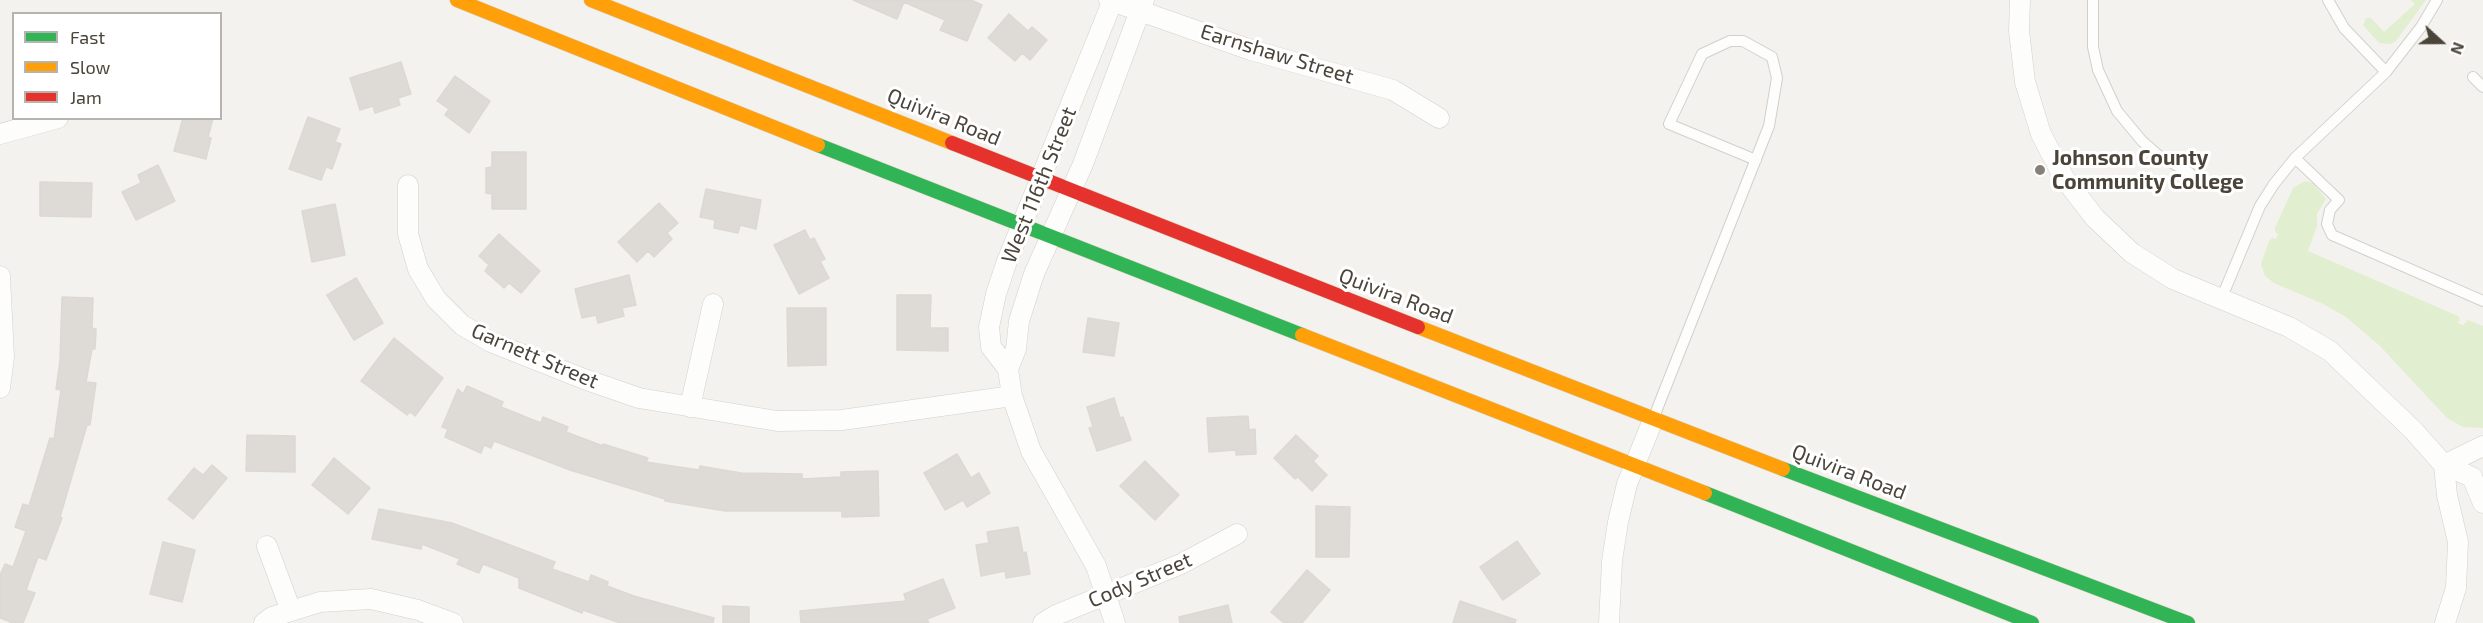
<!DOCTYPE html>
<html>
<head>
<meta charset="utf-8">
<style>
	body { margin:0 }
	#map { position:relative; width:2483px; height:623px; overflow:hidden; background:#f4f2ee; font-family:"Exo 2",sans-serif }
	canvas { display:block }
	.legend { position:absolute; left:12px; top:12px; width:210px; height:108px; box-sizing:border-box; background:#fff; border:2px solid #b7b4b0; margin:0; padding:8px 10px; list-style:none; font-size:18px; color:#4b4439 }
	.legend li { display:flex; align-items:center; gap:12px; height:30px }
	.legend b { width:30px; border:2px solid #b7b4b0 }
	.north { position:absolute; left:2411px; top:12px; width:60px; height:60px; -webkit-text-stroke:4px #fff; paint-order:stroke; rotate:111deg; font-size:16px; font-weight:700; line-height:24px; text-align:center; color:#4b4439 }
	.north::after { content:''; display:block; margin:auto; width:21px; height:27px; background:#4b4439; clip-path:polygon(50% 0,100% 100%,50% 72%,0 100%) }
</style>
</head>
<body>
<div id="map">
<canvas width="2483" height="623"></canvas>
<ul class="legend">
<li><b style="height:8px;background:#30b455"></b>Fast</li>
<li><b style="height:8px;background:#ff9f0a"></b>Slow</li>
<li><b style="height:8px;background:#e5322d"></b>Jam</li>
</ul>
<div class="north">N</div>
</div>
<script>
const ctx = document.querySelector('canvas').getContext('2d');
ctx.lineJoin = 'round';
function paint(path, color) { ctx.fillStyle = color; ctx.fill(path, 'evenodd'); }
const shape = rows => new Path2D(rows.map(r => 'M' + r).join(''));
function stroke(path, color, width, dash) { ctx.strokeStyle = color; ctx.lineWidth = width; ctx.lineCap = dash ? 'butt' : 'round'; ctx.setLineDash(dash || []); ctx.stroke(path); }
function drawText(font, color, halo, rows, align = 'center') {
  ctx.font = font + ' "Exo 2",sans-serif'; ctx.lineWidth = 6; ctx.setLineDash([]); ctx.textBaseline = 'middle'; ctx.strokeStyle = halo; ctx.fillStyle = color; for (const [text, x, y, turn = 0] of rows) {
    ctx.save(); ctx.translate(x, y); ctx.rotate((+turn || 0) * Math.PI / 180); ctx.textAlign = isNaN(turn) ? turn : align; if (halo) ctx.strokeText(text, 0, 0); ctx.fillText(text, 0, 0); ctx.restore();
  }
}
paint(shape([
	[2411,0,2426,0,2395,42,2390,44,2379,43,2363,25,2366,18,2371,18,2384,32,2415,4],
	[2305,181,2313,183,2326,199,2317,214,2317,226,2308,251,2458,316,2460,319,2458,323,2463,325,2468,320,2483,326,2483,428,2463,427,2447,418,2380,346,2346,317,2323,304,2274,283,2265,276,2261,264,2269,241,2272,238,2276,239,2278,234,2275,232,2275,228,2293,188]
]), '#e1eecf');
const building = shape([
	[853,0,971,0,982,5,967,41,940,30,945,20,904,2,897,19,853,0],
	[1009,14,1028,31,1032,27,1047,40,1030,60,1022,53,1015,61,988,38,1009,14],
	[401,62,411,94,398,98,400,105,375,113,373,106,360,110,350,78,401,62],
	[455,76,490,101,469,133,445,115,449,109,437,101,455,76],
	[308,117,340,129,335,142,341,144,332,169,326,167,321,180,289,169,308,117],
	[183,118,213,118,208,137,211,138,206,159,174,151,183,118],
	[492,152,526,152,526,209,492,209,492,194,486,193,486,168,492,167,492,152],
	[158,165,175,201,136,220,122,192,141,183,138,175,158,165],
	[40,182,92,183,91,217,40,216,40,182],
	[706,189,761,200,756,229,740,225,738,233,714,228,715,220,700,217,706,189],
	[659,203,678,223,667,233,672,239,654,257,648,251,637,262,618,242,659,203],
	[335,204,345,255,312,262,302,211,335,204],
	[805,230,810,240,814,238,825,259,820,261,829,278,799,294,774,245,805,230],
	[499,234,540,271,521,293,509,283,504,288,485,271,489,265,479,256,499,234],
	[629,275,636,305,622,308,624,316,598,323,596,315,582,318,575,289,629,275],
	[356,278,383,323,354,340,327,295,356,278],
	[897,295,931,295,930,328,948,328,948,351,897,350,897,295],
	[62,297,93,298,92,328,96,329,95,349,92,349,86,382,96,383,90,425,87,425,60,517,62,518,46,560,38,557,26,590,35,593,23,623,13,623,0,618,0,575,5,564,13,567,26,531,15,527,23,504,29,506,50,438,54,439,61,390,56,389,60,361,62,297],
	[787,308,826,308,826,365,788,366,787,308],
	[1088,318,1119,323,1114,356,1083,352,1088,318],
	[394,338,443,378,415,416,410,412,407,415,361,381,394,338],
	[467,386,503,402,501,407,541,423,543,417,568,427,566,432,603,446,603,444,648,458,646,462,699,470,700,466,741,473,802,474,802,479,841,477,841,472,878,471,879,516,842,517,842,511,725,511,665,501,665,499,570,470,494,441,491,448,484,445,481,453,445,437,448,429,442,427,458,389,463,394,467,386],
	[1114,398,1120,418,1123,417,1131,440,1097,451,1089,428,1093,427,1087,407,1114,398],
	[1248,416,1249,430,1255,429,1256,454,1236,455,1236,450,1209,452,1207,418,1248,416],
	[247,435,295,436,295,472,246,471,247,435],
	[1296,435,1318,456,1313,461,1327,475,1312,491,1298,477,1295,479,1274,458,1296,435],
	[957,454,971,478,979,473,990,493,967,507,963,500,945,510,924,473,957,454],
	[334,458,370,488,348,514,312,485,334,458],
	[1145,461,1179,495,1155,520,1120,486,1145,461],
	[212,465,227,478,193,519,168,499,194,468,203,475,212,465],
	[1316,506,1350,507,1349,557,1316,557,1316,506],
	[379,509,452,523,555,562,552,569,589,582,591,575,608,582,607,586,634,596,714,618,713,623,620,623,583,610,582,613,519,588,519,578,483,564,479,573,457,564,460,559,422,544,421,549,372,539,379,509],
	[1018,527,1023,553,1026,552,1030,574,1006,578,1005,571,981,576,976,545,989,543,987,532,1018,527],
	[1517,541,1540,574,1503,600,1480,567,1517,541],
	[163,542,195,550,182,602,150,594,163,542],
	[1307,570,1330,590,1302,623,1284,623,1271,612,1307,570],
	[943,579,955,608,927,619,929,623,801,623,800,611,906,601,904,594,943,579],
	[1460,601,1516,620,1515,623,1453,623,1460,601],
	[1228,605,1232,623,1180,623,1179,617,1228,605],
	[723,606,749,607,749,623,723,623,723,606]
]);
paint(building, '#dedbd6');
stroke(building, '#dcd9d4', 1.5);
const lane = shape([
	[2093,0,2093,47,2098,70,2117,111,2142,141,2158,155,2190,173],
	[2328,0,2344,28,2386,72],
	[2473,77,2483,87],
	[2295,158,2339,200,2330,210,2327,224,2332,235,2483,301],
	[2222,297,2260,206,2274,184,2295,158,2386,72,2421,27,2437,0],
	[1654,417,1661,399,1769,126,1777,78,1772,57,1743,41,1730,41,1702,54,1669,124,1756,160]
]);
const street = shape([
	[1109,0,1251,50,1393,90,1439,118],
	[1113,0,1006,264,996,294,989,327,991,347,1008,369,1012,396,1031,451,1096,566,1115,623],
	[2020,0,2019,31,2025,82,2041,134,2064,178,2095,218,2132,253,2173,279,2289,327,2330,351,2413,430,2444,465,2472,477,2483,503],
	[0,134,58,118],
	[408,185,408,234,418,269,436,299,462,325,491,342,584,379,639,398,777,421,842,420,1012,396],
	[0,276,4,357,0,388],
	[1008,369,1016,349,1019,321,1034,274,1083,164,1144,0],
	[690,407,713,304],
	[2444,465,2447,495,2458,542,2456,588,2445,623],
	[2444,465,2483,446],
	[267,546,291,611],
	[264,623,272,617,320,602,371,599,418,610,453,623],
	[1043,623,1056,615,1181,564,1237,534],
	[1609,623,1612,561,1618,522,1627,484,1653,420]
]);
const fast = shape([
	[818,145,1302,335],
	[1783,469,2188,623],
	[1705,493,2032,623]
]);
const slow = shape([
	[457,0,818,145],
	[591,0,952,143],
	[1418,327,1783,469],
	[1302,335,1705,493]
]);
const jam = shape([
	[952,143,1418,327]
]);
stroke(lane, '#d2d0cb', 12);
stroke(street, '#d2d0cb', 21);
stroke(fast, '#d6cebb', 15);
stroke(slow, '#d6cebb', 15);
stroke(jam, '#d6cebb', 15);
stroke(lane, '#fdfdfc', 10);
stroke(street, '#fdfdfc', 20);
stroke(fast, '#30b455', 14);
stroke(slow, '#ff9f0a', 14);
stroke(jam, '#e5322d', 14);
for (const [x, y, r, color] of [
	[2040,170,6,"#868178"]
]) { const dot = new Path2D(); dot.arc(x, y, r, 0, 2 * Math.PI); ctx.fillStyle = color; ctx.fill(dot); stroke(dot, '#fff', 2); }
drawText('21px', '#4b4439', '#fff', [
	["Earnshaw Street",1277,54,17],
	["Quivira Road",944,117,22],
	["West 116th Street",1039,185,-68],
	["Quivira Road",1396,296,21],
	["Garnett Street",535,356,23],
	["Quivira Road",1849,472,21],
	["Cody Street",1140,580,-23]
]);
drawText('bold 21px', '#4b4439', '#fff', [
	["Johnson County",2052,158],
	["Community College",2052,182]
], 'left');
</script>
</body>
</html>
